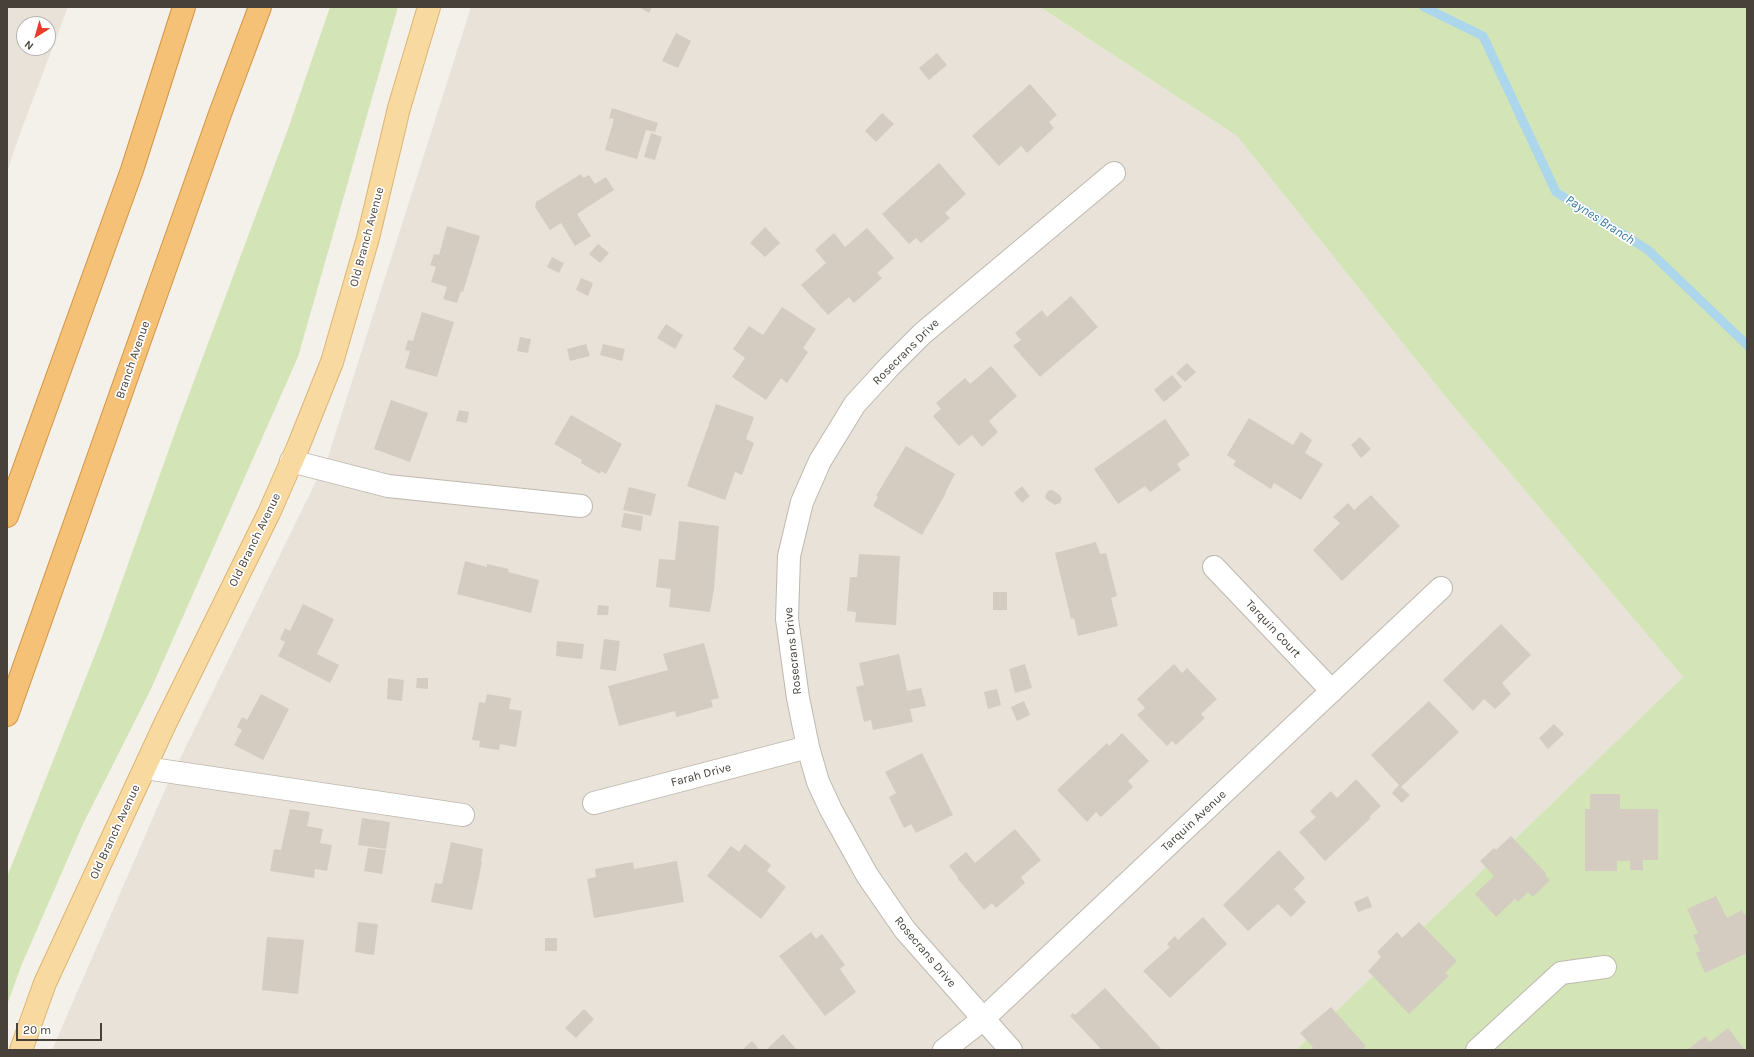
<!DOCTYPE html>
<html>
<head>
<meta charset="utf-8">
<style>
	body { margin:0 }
	#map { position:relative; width:1754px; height:1057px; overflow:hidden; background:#f4f1eb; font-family:Karla,sans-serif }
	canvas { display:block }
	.frame { position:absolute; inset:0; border:8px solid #484139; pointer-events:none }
	.north { position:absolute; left:16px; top:16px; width:40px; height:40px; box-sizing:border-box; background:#fff; border:1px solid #b6b3b0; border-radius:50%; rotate:217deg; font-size:11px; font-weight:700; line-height:16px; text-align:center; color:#484139 }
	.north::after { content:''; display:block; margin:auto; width:14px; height:18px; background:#eb3a2a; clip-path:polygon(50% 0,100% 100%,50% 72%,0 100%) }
	.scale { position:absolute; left:16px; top:1023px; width:86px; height:18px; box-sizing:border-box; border:2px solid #484139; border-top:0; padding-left:5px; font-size:12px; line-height:14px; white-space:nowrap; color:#484139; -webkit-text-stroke:3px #fff; paint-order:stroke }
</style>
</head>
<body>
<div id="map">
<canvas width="1754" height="1057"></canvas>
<div class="frame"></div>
<div class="north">N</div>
<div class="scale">20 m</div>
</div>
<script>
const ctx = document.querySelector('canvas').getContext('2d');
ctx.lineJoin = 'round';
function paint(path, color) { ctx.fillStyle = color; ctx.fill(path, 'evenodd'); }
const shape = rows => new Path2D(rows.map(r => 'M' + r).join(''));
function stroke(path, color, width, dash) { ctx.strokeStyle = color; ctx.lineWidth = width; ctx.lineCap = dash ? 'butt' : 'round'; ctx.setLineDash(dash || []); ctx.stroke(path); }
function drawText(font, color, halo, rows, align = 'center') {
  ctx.font = font + ' Karla,sans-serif'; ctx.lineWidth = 3.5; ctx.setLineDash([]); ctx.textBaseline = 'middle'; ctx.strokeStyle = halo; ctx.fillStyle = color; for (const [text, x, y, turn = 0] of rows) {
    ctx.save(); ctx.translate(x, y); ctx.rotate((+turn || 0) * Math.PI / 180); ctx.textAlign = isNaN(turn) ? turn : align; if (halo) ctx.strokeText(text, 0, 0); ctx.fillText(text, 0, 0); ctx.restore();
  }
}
paint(shape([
	[7,7,68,7,19,136,7,172],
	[24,24,48,24,48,48,24,48],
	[471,7,1040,7,1237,136,1449,401,1683,677,1296,1050,52,1050,168,783,328,457]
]), '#e8e2d9');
paint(shape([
	[330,7,398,7,298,357,150,691,83,824,22,964,7,1005,7,877,103,634,179,421,288,129],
	[1040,7,1747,7,1747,1050,1296,1050,1683,677,1449,401,1237,136]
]), '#d3e5b7');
stroke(shape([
	[1424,7,1483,36,1556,192,1648,250,1747,345]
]), '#acd6ec', 9);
paint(shape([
	[639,7,652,7,649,13],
	[676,33,691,41,678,68,662,61],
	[937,53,947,65,929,80,919,68],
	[1030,84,1057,115,1049,122,1054,128,1027,153,1021,146,999,166,972,136],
	[612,108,658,123,655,132,646,130,637,159,605,150,614,119,609,118],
	[882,113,894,124,876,142,865,131],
	[651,133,662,137,655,160,644,157],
	[939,163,966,194,945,213,950,218,921,243,916,238,909,244,882,214],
	[581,174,583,178,589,175,595,184,606,177,614,190,577,214,591,236,575,246,561,223,550,230,535,207,536,202],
	[447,226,480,236,463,292,461,291,457,303,443,299,447,287,431,282,436,267,430,265,434,254,439,255],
	[765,227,780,243,765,257,750,243],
	[867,228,894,258,877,273,882,278,854,303,849,297,828,315,801,285,826,263,815,250,834,233,845,247],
	[598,244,609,253,600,263,589,254],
	[552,257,564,263,559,273,547,267],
	[581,278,593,283,588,296,576,290],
	[1071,296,1098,327,1040,377,1013,346,1021,340,1015,333,1042,310,1047,317],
	[782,307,816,329,803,348,808,352,787,383,781,378,766,400,732,377,745,358,733,349,749,326,763,335],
	[422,312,454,322,437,377,405,368,410,351,405,350,408,340,413,341],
	[666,324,683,335,675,349,657,338],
	[520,337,531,339,528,353,517,351],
	[586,344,590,356,570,361,567,349],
	[603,344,625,349,622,361,600,355],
	[1187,363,1196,372,1185,382,1176,373],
	[991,366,1017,396,989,421,998,432,982,447,972,435,959,446,933,416,941,409,936,403,965,378,970,384],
	[1172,375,1182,387,1164,402,1154,390],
	[391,400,428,413,410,462,374,449],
	[716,404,754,417,746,439,754,443,742,475,735,472,725,500,687,486],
	[459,410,469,412,467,423,456,421],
	[571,415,622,444,606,474,601,471,600,474,581,463,582,460,554,444],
	[1249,418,1293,445,1301,432,1312,440,1305,453,1323,464,1301,500,1274,483,1271,489,1233,465,1236,461,1227,455],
	[1165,419,1190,455,1177,464,1181,470,1150,492,1145,486,1118,504,1094,469],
	[1360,437,1371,449,1361,458,1351,445],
	[906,446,955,474,945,493,946,493,922,535,873,506,878,497,876,496],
	[1022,486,1030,496,1022,503,1014,493],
	[629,487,656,494,651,516,623,510],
	[1052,490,1060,495,1062,499,1060,503,1055,505,1046,499,1045,496,1048,491],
	[1371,495,1400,526,1342,581,1313,550,1340,523,1333,517,1348,503,1354,510],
	[624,513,643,516,641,531,621,527],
	[679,521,719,526,714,589,710,612,669,607,671,589,656,587,659,559,675,560],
	[1096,542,1100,554,1106,553,1117,596,1111,598,1118,626,1078,636,1074,618,1071,619,1055,553],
	[859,554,900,556,896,625,855,622,856,612,847,611,850,577,857,577],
	[465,561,487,567,487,564,509,569,508,572,539,580,531,613,457,594],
	[993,592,1007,592,1007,610,993,610],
	[303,604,334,619,317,654,339,665,330,683,278,656,285,642,280,639,285,628,290,631],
	[598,605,609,606,608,615,597,615],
	[1501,624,1531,655,1502,683,1511,694,1495,709,1484,699,1473,711,1443,680],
	[604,639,620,641,616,671,600,669],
	[557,641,584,644,582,659,556,656],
	[704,643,719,698,711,700,713,707,676,717,675,711,619,726,608,686,668,670,663,654],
	[899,654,907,691,921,688,926,706,910,709,913,722,873,730,871,720,864,722,856,687,864,685,859,663],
	[1025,664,1032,688,1015,693,1009,669],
	[1174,664,1182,673,1187,668,1217,699,1201,714,1205,718,1176,745,1172,741,1167,746,1137,715,1145,708,1137,699],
	[388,678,404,680,402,701,387,699],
	[417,678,428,678,428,689,416,688],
	[997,689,1001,705,988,709,984,692],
	[261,694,289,709,263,760,234,745,242,730,237,727,242,717,247,720],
	[487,694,511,698,509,709,522,711,516,747,500,744,499,750,479,747,480,741,472,740,479,702,485,703],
	[1024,701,1030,715,1017,721,1011,707],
	[1429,701,1459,732,1401,787,1410,795,1402,803,1392,793,1399,785,1371,755],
	[1554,724,1564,734,1548,749,1539,738],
	[1122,733,1149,761,1128,781,1133,787,1101,817,1096,812,1087,822,1057,790,1107,743,1109,746],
	[922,753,953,815,916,833,911,824,904,828,889,797,896,793,885,772],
	[1356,779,1381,806,1369,817,1371,818,1325,861,1299,832,1316,817,1310,811,1331,791,1337,798],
	[1590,794,1620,794,1620,809,1658,809,1658,860,1643,860,1643,870,1630,870,1630,861,1617,861,1617,871,1585,871,1585,809,1590,809],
	[290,809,310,812,307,826,323,829,320,843,332,845,327,871,315,869,314,878,270,871,274,849,281,850],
	[362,818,390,822,386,849,358,845],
	[1015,829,1041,860,1021,877,1025,883,996,908,992,903,984,910,957,878,958,877,949,866,966,852,975,863],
	[1511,836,1546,873,1545,875,1550,880,1533,897,1528,892,1518,902,1515,899,1496,917,1475,894,1494,876,1480,861,1494,848,1496,850],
	[451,842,483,849,481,861,482,862,472,910,431,902,435,883,442,884],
	[745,844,771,865,767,871,786,887,761,919,707,876,731,846,739,852],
	[368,848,386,850,382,874,364,871],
	[1279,850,1305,878,1294,889,1306,902,1291,917,1278,904,1248,931,1223,905],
	[677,861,684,902,594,918,587,879,596,877,595,869,633,862,634,869],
	[1368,896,1372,907,1358,912,1354,902],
	[1716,896,1727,918,1742,910,1744,915,1747,913,1747,953,1705,973,1696,953,1700,951,1693,935,1698,933,1687,909],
	[1203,917,1227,944,1170,998,1143,971,1170,947,1167,944,1175,936,1178,940],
	[358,922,378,924,374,955,355,952],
	[1419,922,1457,961,1445,973,1449,976,1409,1014,1368,971,1381,957,1377,952,1397,932,1402,938],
	[811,932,816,939,822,934,845,965,840,969,856,992,825,1016,779,956],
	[267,937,304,940,298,994,262,990],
	[545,938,557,938,557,951,545,951],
	[1105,988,1162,1050,1102,1050,1070,1016,1073,1013,1075,1015],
	[1331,1007,1366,1046,1362,1050,1310,1050,1313,1047,1300,1033],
	[584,1009,594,1019,576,1038,565,1028],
	[1728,1028,1745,1050,1687,1050,1705,1036,1710,1042],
	[783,1034,797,1050,766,1050],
	[752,1041,760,1050,742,1050]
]), '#d5ccc1');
const minor = shape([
	[291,461,388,486,581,506],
	[1214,567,1332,691],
	[145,768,463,815],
	[594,803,808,747],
	[944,1050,982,1020,1441,588],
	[1011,1050,905,930,867,875,831,810,818,782,808,747,798,698,787,619,789,556,802,502,820,461,855,404,889,367,922,334,1114,173],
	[1477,1050,1561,973,1605,967]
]);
const major = shape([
	[21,1050,45,983,165,724,269,513,298,447,332,362,368,238,399,108,429,7]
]);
const highway = shape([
	[7,516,132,170,184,7],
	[7,715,220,114,260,7]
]);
stroke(minor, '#bfb8ae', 24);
stroke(major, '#dcb571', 24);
stroke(highway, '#d39546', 24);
stroke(minor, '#fff', 22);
stroke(major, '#f8d9a0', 22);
stroke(highway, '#f4c176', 22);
drawText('12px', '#484139', '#fff', [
	["Old Branch Avenue",367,237,-75],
	["Rosecrans Drive",906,352,-45],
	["Branch Avenue",133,360,-71],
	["Old Branch Avenue",255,540,-64],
	["Tarquin Court",1273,629,47],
	["Rosecrans Drive",793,651,-96],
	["Farah Drive",701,775,-15],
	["Tarquin Avenue",1194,821,-43],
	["Old Branch Avenue",115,832,-65],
	["Rosecrans Drive",925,952,50]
]);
drawText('italic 13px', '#34789d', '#fff', [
	["Paynes Branch",1600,220,33]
]);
</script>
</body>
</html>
